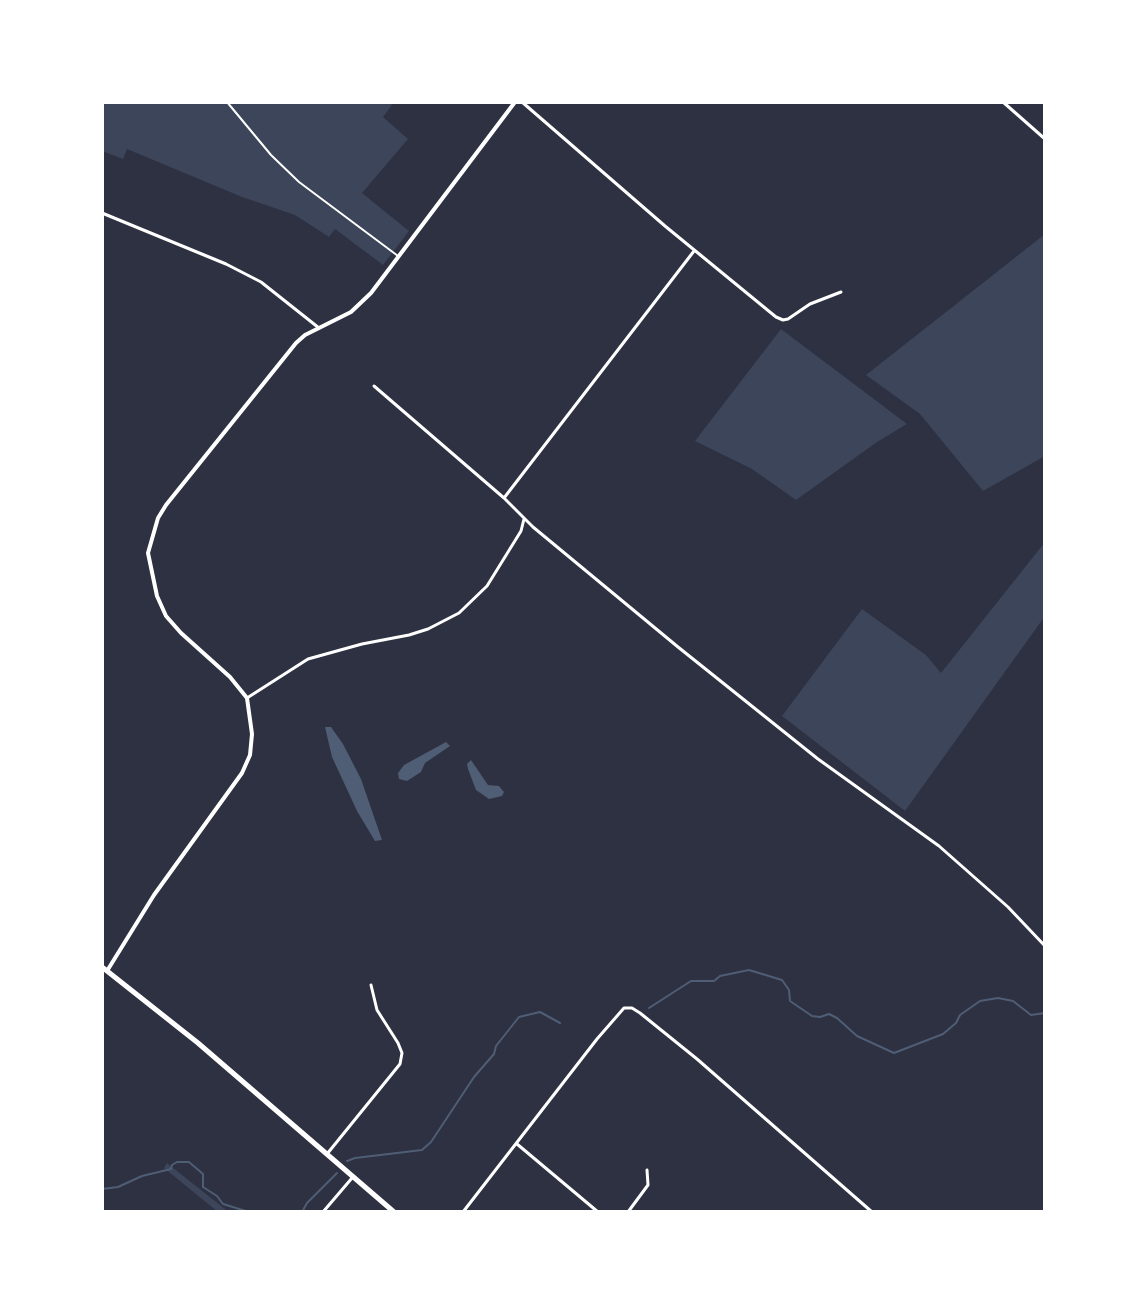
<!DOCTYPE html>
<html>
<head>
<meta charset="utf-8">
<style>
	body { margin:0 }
	#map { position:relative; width:1147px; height:1314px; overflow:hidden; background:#2d3142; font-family:"Sofia Sans Condensed",sans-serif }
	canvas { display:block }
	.frame { position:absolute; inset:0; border:104px solid #fff; pointer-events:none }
</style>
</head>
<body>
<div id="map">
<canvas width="1147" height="1314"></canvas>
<div class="frame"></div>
</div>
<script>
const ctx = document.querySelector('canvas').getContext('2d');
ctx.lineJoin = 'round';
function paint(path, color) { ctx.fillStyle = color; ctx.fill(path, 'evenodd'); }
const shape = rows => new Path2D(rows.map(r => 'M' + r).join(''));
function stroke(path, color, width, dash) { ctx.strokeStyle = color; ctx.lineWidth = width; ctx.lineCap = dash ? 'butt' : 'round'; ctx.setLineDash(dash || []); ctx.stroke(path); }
paint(shape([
	[102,102,388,102,392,105,383,117,408,139,362,193,409,231,383,265,335,229,329,237,295,215,242,197,127,149,123,159,102,151],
	[1045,234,1045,456,983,491,920,414,866,375],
	[781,329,907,424,877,442,796,500,752,469,695,441],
	[1045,542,1045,616,905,811,782,716,862,609,926,655,941,673],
	[167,1163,225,1209,227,1212,218,1212,164,1168]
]), '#3c4559');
paint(shape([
	[325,727,331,727,343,744,361,779,382,840,375,841,357,811,332,757],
	[446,742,450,746,425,763,421,772,407,781,399,779,398,773,404,765],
	[471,760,488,785,499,786,504,792,502,796,489,799,476,790,468,769,467,764]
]), '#4f5d75');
stroke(shape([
	[649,1008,691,981,714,981,720,976,749,970,782,980,789,990,790,1001,812,1016,820,1017,829,1014,837,1018,857,1036,894,1053,943,1034,956,1023,960,1015,980,1001,998,998,1013,1001,1031,1015,1045,1013],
	[347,1161,355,1158,422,1150,431,1142,474,1077,494,1054,496,1046,519,1017,540,1012,560,1023],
	[102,1189,118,1187,142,1176,171,1169,172,1165,177,1162,189,1162,203,1174,203,1187,217,1196,223,1204,249,1212],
	[302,1212,307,1203,337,1173]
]), '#4f5d75', 2);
stroke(shape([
	[227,102,271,155,299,182,398,256]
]), '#fff', 2);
stroke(shape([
	[522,102,665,226,776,317,783,320,788,319,810,304,841,292],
	[1003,102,1045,139],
	[102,213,226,264,261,282,319,328],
	[374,386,504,498,533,527,678,647,818,759,939,846,1008,907,1045,946],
	[504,498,694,251],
	[247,698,308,659,362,644,409,635,428,629,459,613,487,586,521,531,524,519],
	[517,1144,598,1212],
	[327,1154,400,1064,402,1053,398,1043,377,1010,371,985],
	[323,1212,352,1178],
	[463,1212,597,1039,624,1008,632,1008,640,1013,697,1059,872,1212],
	[628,1212,648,1185,647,1170]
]), '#fff', 3);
stroke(shape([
	[107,971,154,895,242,773,250,755,252,734,247,698,230,677,181,633,166,616,157,596,148,553,158,518,166,505,296,343,305,335,351,312,371,293,515,102]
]), '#fff', 4);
stroke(shape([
	[102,967,198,1043,394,1212]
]), '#fff', 5);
</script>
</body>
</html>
